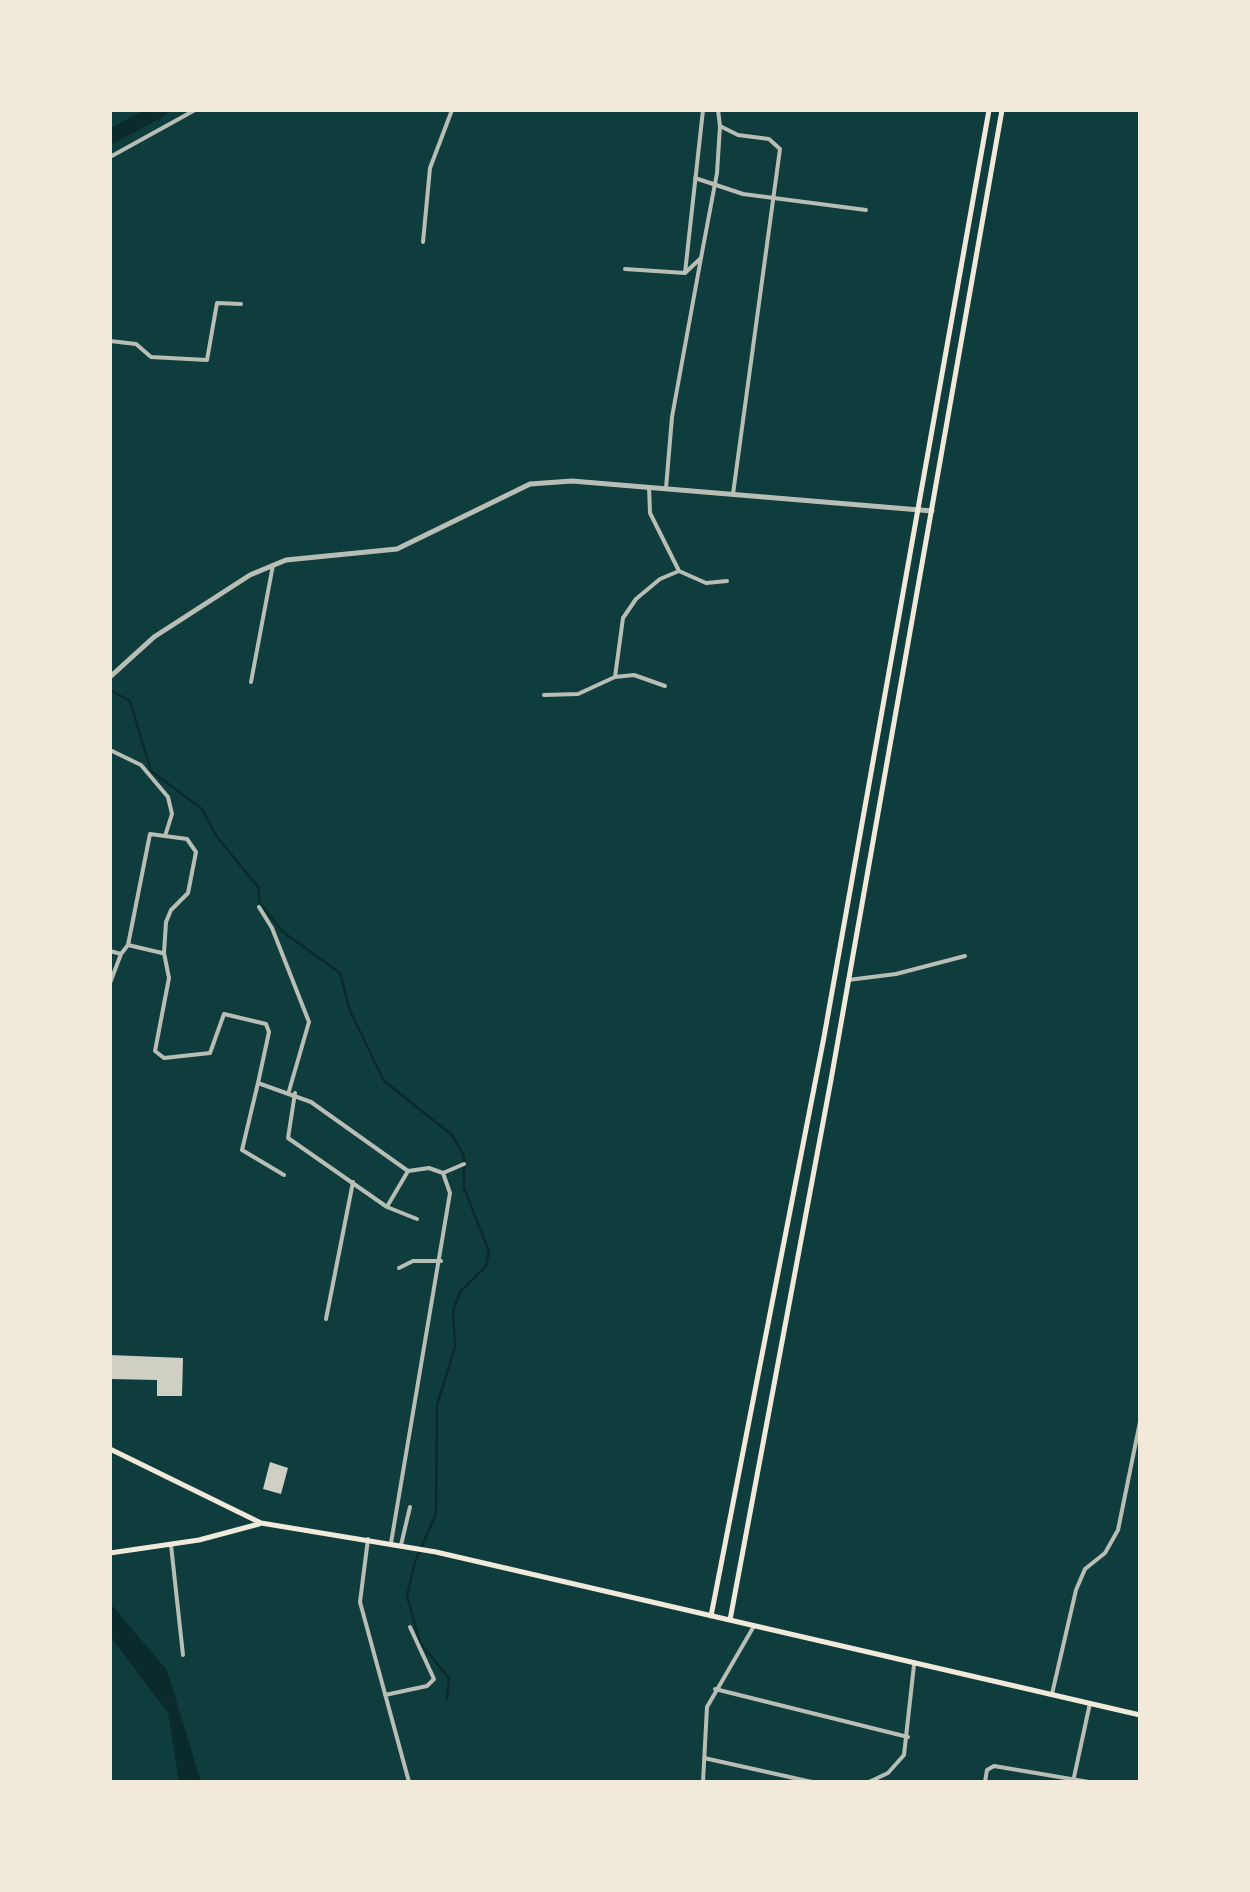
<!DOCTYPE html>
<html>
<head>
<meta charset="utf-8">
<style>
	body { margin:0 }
	#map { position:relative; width:1250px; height:1892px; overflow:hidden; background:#0f3d3e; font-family:Overpass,sans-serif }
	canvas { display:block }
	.frame { position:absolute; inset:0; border:112px solid #f1e9da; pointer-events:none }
</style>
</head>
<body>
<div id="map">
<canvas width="1250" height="1892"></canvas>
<div class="frame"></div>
</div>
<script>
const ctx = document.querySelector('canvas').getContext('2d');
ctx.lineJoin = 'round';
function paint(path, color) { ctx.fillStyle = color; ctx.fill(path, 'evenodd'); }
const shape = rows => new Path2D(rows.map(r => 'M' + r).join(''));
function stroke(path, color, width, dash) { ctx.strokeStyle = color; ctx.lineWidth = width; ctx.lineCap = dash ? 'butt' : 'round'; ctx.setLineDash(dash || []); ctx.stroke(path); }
paint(shape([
	[110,1603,167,1670,201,1782,179,1782,168,1713,110,1636]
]), '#0a2a2b');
stroke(shape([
	[110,690,130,701,151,771,202,809,217,837,259,888,259,902,283,932,340,973,350,1011,384,1081,452,1135,464,1156,464,1188,489,1251,486,1266,460,1292,453,1311,455,1347,437,1405,436,1514,415,1562,407,1596,420,1643,449,1678,447,1700]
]), '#0a2a2b', 2.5);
stroke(shape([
	[110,137,160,110]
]), '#0a2a2b', 15);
paint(shape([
	[110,1355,183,1358,182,1396,157,1396,157,1380,110,1379],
	[270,1462,288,1468,281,1494,263,1489]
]), '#cfcfc3');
stroke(shape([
	[718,110,720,126,738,135,769,139,780,149,733,494],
	[110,157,195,110],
	[695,178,743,194,866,210],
	[423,242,430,168,452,110],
	[625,269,685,273,703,110],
	[685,273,701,258,717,173,720,126],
	[110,341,136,344,151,357,207,360,217,303,241,304],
	[649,487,650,513,679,571,706,583,727,581],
	[666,488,672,417,701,258],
	[251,682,273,565],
	[665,686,634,675,615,677,623,618,636,599,660,579,679,571],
	[544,695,578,694,615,677],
	[110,750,141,765,168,797,172,814,166,833],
	[259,907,272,928,309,1022,289,1091],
	[128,945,162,953],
	[110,951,121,954,128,945,150,834,187,839,196,852,188,893,171,910,166,922,164,953,169,978,155,1051,164,1058,210,1053,224,1014,266,1024,269,1032,258,1083,311,1102,408,1171],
	[848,980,896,974,965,956],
	[110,983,121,954],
	[258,1083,242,1150,284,1175],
	[295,1093,288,1138,387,1207,417,1219],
	[443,1173,464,1164],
	[388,1205,408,1171],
	[399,1268,413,1261,441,1261],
	[326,1319,353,1182],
	[368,1539,360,1602,409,1782],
	[391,1543,450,1193,443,1173,429,1168,408,1171],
	[171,1545,183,1655],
	[401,1545,410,1507],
	[715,1689,908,1737],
	[1052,1694,1076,1590,1085,1569,1105,1553,1118,1530,1140,1422],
	[385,1695,427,1686,434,1679,410,1627],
	[704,1758,812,1782],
	[703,1782,707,1707,754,1626],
	[869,1782,888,1773,904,1755,914,1665],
	[985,1782,987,1770,994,1766,1089,1782],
	[1073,1782,1090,1703]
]), '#b8beb3', 4);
stroke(shape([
	[110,677,154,637,250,575,286,560,397,549,530,484,572,481,932,511]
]), '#b8beb3', 5);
stroke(shape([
	[110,1449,261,1523,436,1552,1140,1715],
	[110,1553,199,1540,259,1524],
	[711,1616,824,1037,989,110],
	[730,1620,831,1080,1002,110]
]), '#f1e9da', 5);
</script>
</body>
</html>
